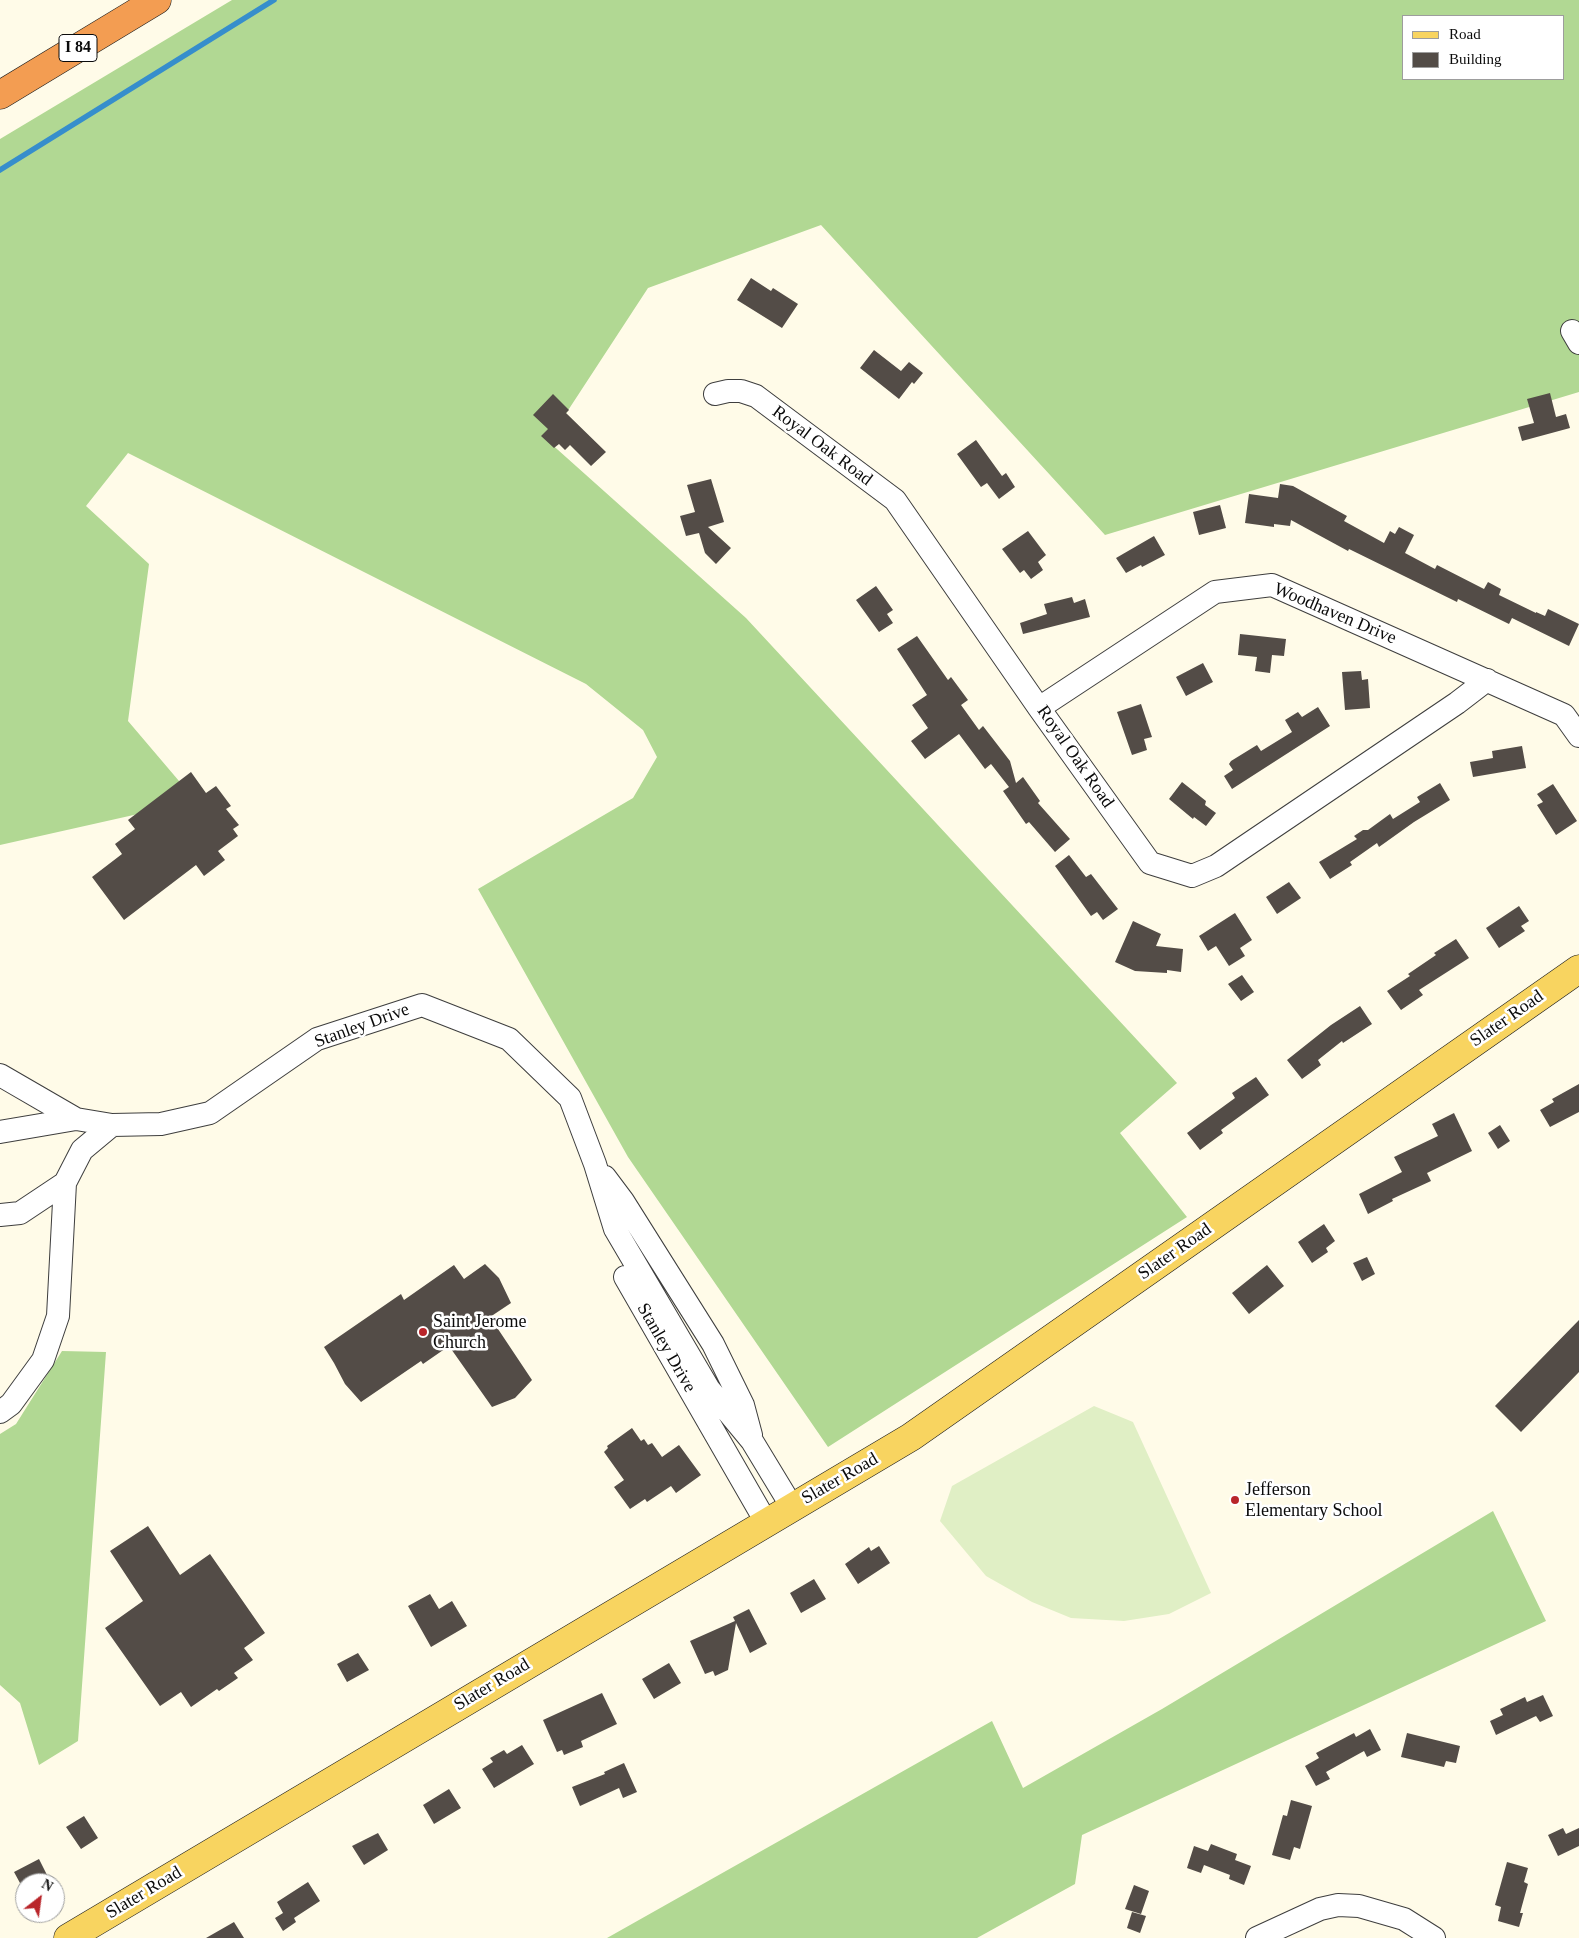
<!DOCTYPE html>
<html>
<head>
<meta charset="utf-8">
<style>
	body { margin:0 }
	#map { position:relative; width:1579px; height:1938px; overflow:hidden; background:#fffbe8; font-family:"Times New Roman",serif }
	canvas { display:block }
	.legend { position:absolute; left:1402px; top:15px; width:162px; height:65px; box-sizing:border-box; background:#fff; border:1px solid #9d9d9d; margin:0; padding:6px 9px; list-style:none; font-size:15px; color:#0b0b0b }
	.legend li { display:flex; align-items:center; gap:10px; height:25px }
	.legend b { width:25px; border:1px solid #9d9d9d }
	.north { position:absolute; left:15px; top:1873px; width:50px; height:50px; box-sizing:border-box; background:#fff; border:1px solid #9d9d9d; border-radius:50%; rotate:30deg; font-size:14px; font-weight:700; line-height:20px; text-align:center; color:#0b0b0b }
	.north::after { content:''; display:block; margin:auto; width:18px; height:22px; background:#b9252a; clip-path:polygon(50% 0,100% 100%,50% 72%,0 100%) }
</style>
</head>
<body>
<div id="map">
<canvas width="1579" height="1938"></canvas>
<ul class="legend">
<li><b style="height:6px;background:#f8d460"></b>Road</li>
<li><b style="height:14px;background:#534c47"></b>Building</li>
</ul>
<div class="north">N</div>
</div>
<script>
const ctx = document.querySelector('canvas').getContext('2d');
ctx.lineJoin = 'round';
function paint(path, color) { ctx.fillStyle = color; ctx.fill(path, 'evenodd'); }
const shape = rows => new Path2D(rows.map(r => 'M' + r).join(''));
function stroke(path, color, width, dash) { ctx.strokeStyle = color; ctx.lineWidth = width; ctx.lineCap = dash ? 'butt' : 'round'; ctx.setLineDash(dash || []); ctx.stroke(path); }
function drawText(font, color, halo, rows, align = 'center') {
  ctx.font = font + ' "Times New Roman",serif'; ctx.lineWidth = 5; ctx.setLineDash([]); ctx.textBaseline = 'middle'; ctx.strokeStyle = halo; ctx.fillStyle = color; for (const [text, x, y, turn = 0] of rows) {
    ctx.save(); ctx.translate(x, y); ctx.rotate((+turn || 0) * Math.PI / 180); ctx.textAlign = isNaN(turn) ? turn : align; if (halo) ctx.strokeText(text, 0, 0); ctx.fillText(text, 0, 0); ctx.restore();
  }
}
paint(shape([
	[232,0,1579,0,1579,392,1105,535,821,225,648,288,548,441,746,618,1177,1083,1120,1133,1187,1217,828,1447,628,1157,478,889,633,798,657,757,643,730,586,684,128,453,86,506,149,564,128,721,196,801,0,845,0,139],
	[1403,16,1563,16,1563,79,1403,79],
	[62,1351,106,1352,78,1741,39,1765,20,1703,0,1685,0,1434,16,1424],
	[1493,1511,1546,1621,1082,1835,1075,1884,977,1938,607,1938,992,1721,1023,1788,1162,1709]
]), '#b1d893');
paint(shape([
	[1094,1406,1133,1422,1211,1593,1169,1614,1124,1621,1071,1618,1032,1602,986,1576,940,1521,952,1486]
]), '#e0efc5');
stroke(shape([
	[0,170,274,0]
]), '#368ecc', 5.5);
paint(shape([
	[751,278,771,291,773,288,798,304,782,328,737,300],
	[874,350,901,371,909,362,923,373,914,384,912,382,899,399,860,368],
	[1550,393,1556,417,1566,414,1570,428,1522,441,1518,427,1534,423,1527,399],
	[553,394,569,410,566,413,606,452,591,466,570,445,565,450,559,444,554,448,541,436,548,429,533,415],
	[976,440,1002,476,1006,473,1015,487,999,499,987,483,981,487,957,454],
	[711,479,724,522,708,527,731,548,716,564,705,553,699,533,686,536,680,516,695,512,687,485],
	[1280,484,1293,486,1347,516,1344,521,1384,543,1390,531,1395,534,1399,527,1414,535,1405,553,1435,569,1437,565,1484,589,1488,582,1501,589,1499,595,1536,613,1536,612,1545,616,1548,609,1579,624,1569,646,1512,618,1509,624,1458,599,1457,602,1349,549,1348,551,1291,520,1290,526,1274,524,1274,527,1245,523,1249,494,1278,498],
	[1220,505,1226,528,1199,535,1193,512],
	[1028,531,1046,555,1038,562,1043,570,1031,579,1024,570,1020,573,1002,549],
	[1154,536,1165,555,1142,567,1141,565,1126,573,1116,558],
	[876,586,893,610,887,614,893,623,879,632,856,600],
	[1072,597,1074,603,1085,599,1090,617,1023,634,1020,623,1047,614,1044,604],
	[1240,634,1286,639,1284,656,1272,655,1270,673,1255,671,1257,657,1238,655],
	[917,636,948,680,951,677,968,700,961,705,979,730,983,726,1010,761,1016,783,1023,777,1040,801,1038,803,1070,839,1055,852,1029,822,1026,824,1003,791,1009,787,991,764,985,769,959,734,925,759,911,741,928,728,912,705,927,695,897,649],
	[1203,663,1213,682,1186,696,1176,677],
	[1361,671,1362,680,1368,679,1370,708,1345,710,1342,672],
	[1141,704,1152,737,1144,739,1147,750,1132,755,1117,712],
	[1318,707,1330,726,1232,789,1224,776,1233,770,1229,764,1231,761,1257,745,1261,751,1292,732,1285,720,1298,712,1302,717],
	[1522,746,1526,768,1473,777,1470,762,1493,758,1492,751],
	[191,772,206,793,216,786,231,806,226,809,239,825,233,829,238,836,218,851,225,860,204,876,196,865,124,920,92,877,122,854,115,844,135,829,128,820],
	[1182,782,1206,801,1205,805,1216,813,1206,826,1194,817,1193,819,1169,799],
	[1440,783,1450,800,1414,822,1379,847,1377,843,1350,862,1352,865,1330,879,1319,862,1357,839,1354,836,1363,830,1368,830,1390,814,1393,819,1420,802,1417,797],
	[1553,784,1577,821,1556,835,1537,805,1543,802,1537,794],
	[1069,855,1086,877,1091,874,1118,909,1103,920,1097,912,1091,916,1055,866],
	[1289,882,1301,898,1277,914,1266,897],
	[1519,906,1529,921,1521,926,1525,931,1499,948,1486,928],
	[1235,913,1252,940,1240,948,1245,956,1229,966,1216,946,1208,951,1199,936],
	[1133,921,1161,934,1156,946,1183,949,1181,972,1167,970,1167,973,1135,971,1115,962],
	[1456,939,1469,958,1419,990,1423,995,1401,1010,1387,991,1410,976,1408,974,1436,955,1434,953],
	[1242,975,1254,992,1241,1001,1228,984],
	[1360,1006,1372,1024,1343,1043,1342,1041,1318,1060,1321,1065,1302,1079,1287,1060,1331,1025],
	[1256,1077,1269,1095,1221,1130,1223,1133,1200,1150,1187,1133,1235,1098,1232,1093],
	[1579,1084,1579,1112,1550,1127,1540,1110,1554,1102,1552,1099],
	[1454,1113,1472,1151,1427,1173,1431,1181,1392,1199,1393,1201,1368,1214,1359,1194,1402,1172,1394,1157,1438,1136,1432,1124],
	[1500,1125,1510,1141,1498,1149,1488,1133],
	[1324,1224,1335,1241,1326,1248,1328,1252,1312,1263,1298,1242],
	[1367,1257,1375,1274,1362,1281,1353,1263],
	[485,1264,499,1278,511,1303,490,1317,532,1380,515,1398,492,1407,449,1346,423,1364,421,1361,361,1402,345,1384,334,1363,324,1347,401,1294,404,1300,454,1265,464,1279],
	[1267,1265,1284,1286,1249,1314,1232,1293],
	[1579,1320,1579,1372,1521,1432,1495,1406],
	[632,1428,641,1441,644,1439,648,1445,652,1443,662,1457,679,1445,701,1475,676,1493,671,1486,647,1502,645,1499,630,1509,614,1487,624,1480,604,1452,608,1448,607,1446],
	[148,1526,180,1575,210,1554,265,1633,244,1648,253,1660,234,1673,238,1678,219,1691,217,1689,191,1707,181,1692,160,1706,105,1628,143,1601,110,1551],
	[879,1546,890,1563,858,1584,845,1564,869,1547,871,1551],
	[814,1579,826,1599,801,1613,790,1593],
	[430,1594,439,1609,452,1601,467,1626,431,1647,408,1606],
	[749,1609,767,1644,750,1653,736,1623,728,1670,715,1676,713,1671,705,1674,690,1641,735,1621,733,1617],
	[358,1653,369,1670,347,1682,337,1664],
	[669,1663,681,1683,654,1699,642,1679],
	[602,1693,617,1724,581,1741,583,1747,564,1755,562,1750,557,1752,543,1720],
	[1543,1695,1553,1716,1540,1722,1536,1716,1496,1735,1490,1721,1503,1715,1500,1709,1525,1697,1527,1702],
	[1370,1729,1381,1750,1367,1757,1364,1751,1326,1772,1330,1779,1316,1786,1305,1766,1319,1758,1316,1753,1354,1733,1356,1737],
	[1407,1733,1460,1746,1456,1763,1446,1761,1444,1767,1401,1757],
	[522,1745,534,1764,494,1788,482,1769,493,1762,490,1758,504,1750,507,1754],
	[624,1763,637,1792,623,1798,619,1788,580,1806,572,1787,605,1774,604,1772],
	[449,1789,461,1808,434,1824,423,1805],
	[1291,1800,1312,1806,1300,1849,1294,1847,1290,1860,1272,1855,1283,1815,1287,1816],
	[84,1816,98,1838,81,1849,66,1827],
	[1563,1828,1566,1834,1579,1828,1579,1846,1558,1856,1548,1835],
	[378,1833,388,1850,364,1865,352,1846],
	[1211,1844,1237,1854,1235,1860,1251,1866,1244,1885,1229,1879,1230,1875,1204,1865,1201,1873,1187,1868,1194,1846,1208,1851],
	[39,1859,51,1883,20,1883,14,1872],
	[1507,1862,1528,1868,1524,1882,1528,1884,1520,1913,1523,1913,1519,1927,1498,1921,1501,1907,1495,1905],
	[308,1882,320,1901,294,1918,296,1922,283,1931,275,1918,283,1913,277,1902],
	[1134,1885,1149,1891,1141,1914,1125,1909],
	[1132,1912,1146,1916,1140,1933,1127,1928],
	[234,1922,244,1938,206,1938]
]), '#534c47');
const minor = shape([
	[1572,331,1579,343],
	[715,394,728,391,741,391,756,396,895,500,1039,708,1150,863,1192,876,1216,866,1457,703,1487,680],
	[1039,708,1215,592,1272,585,1564,715,1579,736],
	[0,1075,76,1119],
	[0,1132,76,1119,112,1125,161,1124,210,1113,317,1039,422,1005,509,1039,570,1098,595,1164,615,1229,709,1389,752,1441,792,1507],
	[605,1177,623,1201,713,1344,743,1405,751,1435],
	[0,1215,20,1213,65,1183],
	[625,1277,766,1522],
	[0,1412,11,1404,43,1360,58,1316,65,1183,82,1150,112,1125],
	[1257,1938,1320,1909,1338,1905,1359,1906,1404,1919,1434,1938]
]);
const major = shape([
	[68,1938,911,1437,1579,969]
]);
const highway = shape([
	[0,95,157,0]
]);
stroke(minor, '#3e3e3e', 24);
stroke(major, '#1c1c1c', 29);
stroke(highway, '#1c1c1c', 29);
stroke(minor, '#fff', 22);
stroke(major, '#f8d460', 28);
stroke(highway, '#f39d52', 28);
for (const [x, y, r, color] of [
	[423,1332,5,"#b9252a"],
	[1235,1500,5,"#b9252a"]
]) { const dot = new Path2D(); dot.arc(x, y, r, 0, 2 * Math.PI); ctx.fillStyle = color; ctx.fill(dot); stroke(dot, '#fff', 2); }
for (const [x, y, w] of [
	[78,48,38]
]) { const box = new Path2D(); box.roundRect(x - w / 2, y - 13.5, w, 27, 4); ctx.fillStyle = '#fff'; ctx.fill(box); stroke(box, '#0b0b0b', 1); }
drawText('bold 16px', '#0b0b0b', null, [
	["I 84",78,48]
]);
drawText('18px', '#0b0b0b', '#fff', [
	["Royal Oak Road",822,446,37],
	["Woodhaven Drive",1335,614,23],
	["Royal Oak Road",1075,757,55],
	["Slater Road",1507,1019,-35],
	["Stanley Drive",362,1026,-20],
	["Slater Road",1175,1252,-35],
	["Stanley Drive",666,1348,60],
	["Slater Road",840,1479,-30],
	["Slater Road",492,1685,-31],
	["Slater Road",144,1893,-31]
]);
drawText('18px', '#0b0b0b', '#fff', [
	["Saint Jerome",433,1322],
	["Church",433,1343],
	["Jefferson",1245,1490],
	["Elementary School",1245,1511]
], 'left');
</script>
</body>
</html>
